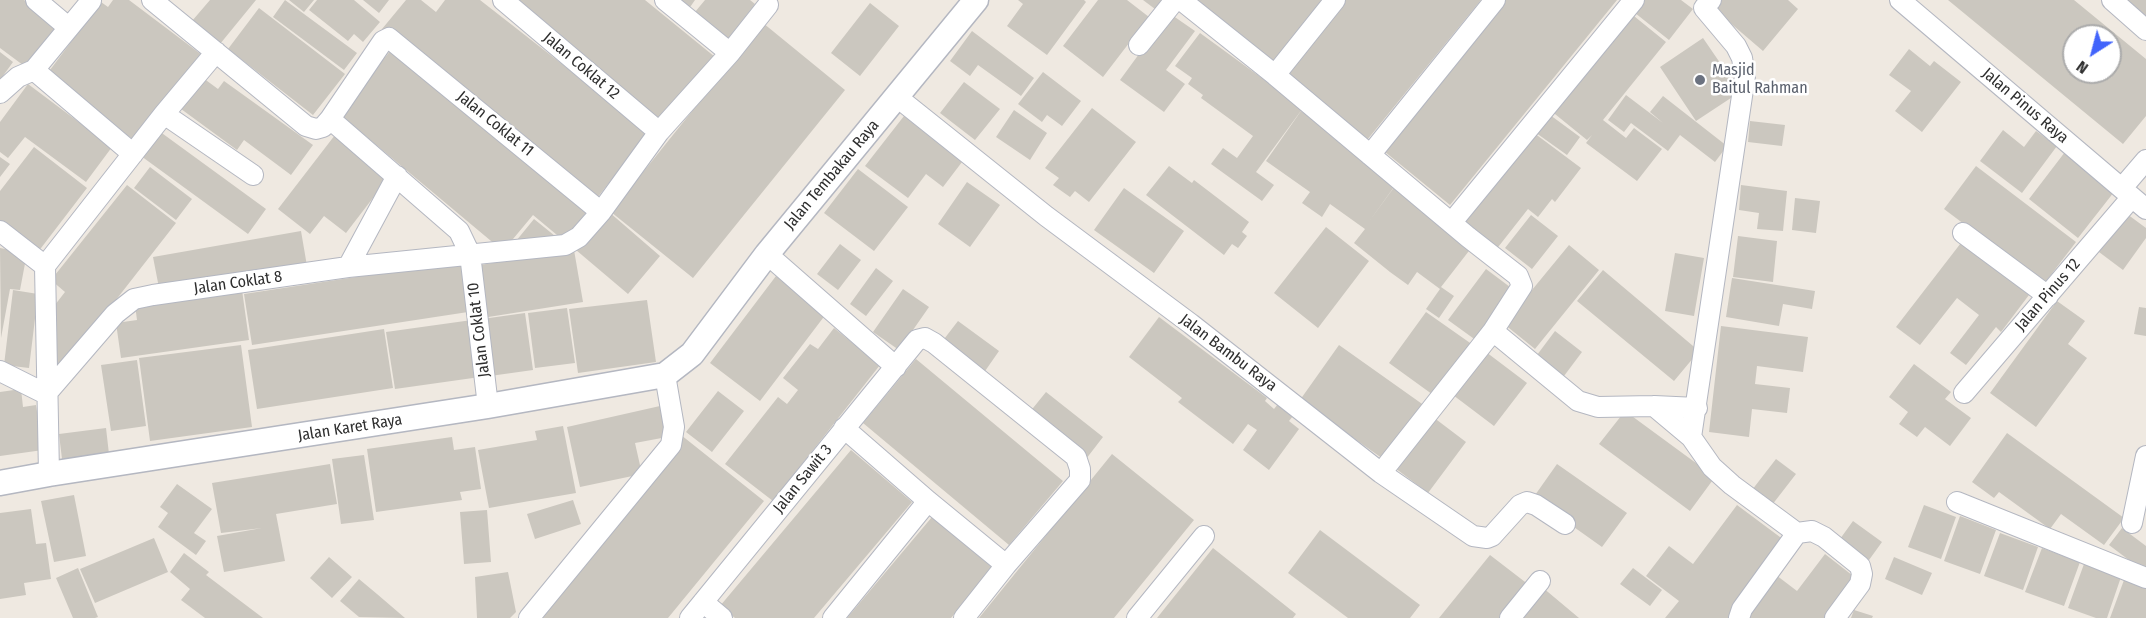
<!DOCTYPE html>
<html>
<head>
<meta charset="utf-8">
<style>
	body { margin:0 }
	#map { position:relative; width:2146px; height:618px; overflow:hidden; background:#efe9e1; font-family:"Fira Sans Condensed",sans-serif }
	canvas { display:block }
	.north { position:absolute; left:2062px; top:24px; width:60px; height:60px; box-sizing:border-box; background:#fff; border:2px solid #ababab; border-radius:50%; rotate:216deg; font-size:16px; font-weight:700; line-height:24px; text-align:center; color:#2e2e2e }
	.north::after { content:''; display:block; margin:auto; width:21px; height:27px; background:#4264fb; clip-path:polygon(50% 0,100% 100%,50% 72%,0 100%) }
</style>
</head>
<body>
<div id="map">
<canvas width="2146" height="618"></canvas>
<div class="north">N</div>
</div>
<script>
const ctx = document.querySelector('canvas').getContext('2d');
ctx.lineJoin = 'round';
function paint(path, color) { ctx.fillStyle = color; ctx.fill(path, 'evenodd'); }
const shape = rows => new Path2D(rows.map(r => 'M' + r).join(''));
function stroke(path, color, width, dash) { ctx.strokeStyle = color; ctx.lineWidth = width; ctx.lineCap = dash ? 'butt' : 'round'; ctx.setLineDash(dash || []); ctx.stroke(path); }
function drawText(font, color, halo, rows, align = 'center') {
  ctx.font = font + ' "Fira Sans Condensed",sans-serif'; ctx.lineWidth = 5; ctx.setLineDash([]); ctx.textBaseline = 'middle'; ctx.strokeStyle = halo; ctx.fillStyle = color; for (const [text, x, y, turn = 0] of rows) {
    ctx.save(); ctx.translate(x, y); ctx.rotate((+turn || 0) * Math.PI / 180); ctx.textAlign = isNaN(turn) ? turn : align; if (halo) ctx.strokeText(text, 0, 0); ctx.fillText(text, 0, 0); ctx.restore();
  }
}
paint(shape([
	[0,0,24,0,59,26,27,68,0,48],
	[113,0,129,0,202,55,136,142,47,74,101,2,108,7],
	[210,0,256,0,220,44,192,21],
	[285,0,357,53,344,70,273,17],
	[289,0,314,0,304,12],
	[317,0,354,0,380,22,363,42,354,34,348,41,309,10],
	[363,0,389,0,379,13],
	[406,0,421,0,436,12,445,0,480,0,649,132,597,198,382,29],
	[514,0,645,0,715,57,662,122],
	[675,0,695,0,688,10],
	[705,0,750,0,755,4,728,39,695,12],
	[1018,0,1084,0,1086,2,1047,55,1007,26,1023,4],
	[1098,0,1127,0,1149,17,1103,77,1063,46],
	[1143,0,1169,0,1159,12],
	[1197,0,1325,0,1272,63],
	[1345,0,1481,0,1367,140,1285,74],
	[1499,0,1617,0,1450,205,1379,147],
	[1637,0,1681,0,1693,9,1669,40,1630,9],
	[1721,0,1788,0,1798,9,1763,51,1714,9],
	[1948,0,2074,0,2146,59,2146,116,2123,144],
	[2074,36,2110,36,2110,72,2074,72],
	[2118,0,2146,0,2146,22],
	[870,3,899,26,860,76,831,53],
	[259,8,345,74,313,115,228,49],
	[1629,12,1666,42,1603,120,1626,138,1634,128,1662,149,1637,181,1586,143,1592,135,1587,140,1550,110],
	[1169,13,1195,31,1166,70,1185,84,1164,112,1120,80],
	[763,23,845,90,693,278,611,212],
	[972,31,1034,78,1021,96,978,65,970,76,950,61],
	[1200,33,1303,108,1256,172,1274,185,1262,201,1211,164,1223,148,1237,158,1253,136,1201,98,1203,95,1188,84,1192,78,1175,66],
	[1703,38,1740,92,1696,121,1660,67],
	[392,49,587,212,563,240,533,215,503,251,338,113],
	[1909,49,1930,66,1934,61,1961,82,1922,132,1895,111,1911,91,1889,75],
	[0,52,13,62,0,80],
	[1043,72,1081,101,1062,126,1047,115,1042,122,1018,104],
	[199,75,218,89,224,81,313,145,291,175,244,140,237,150,177,106],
	[964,82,1000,109,975,140,940,113],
	[28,84,112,147,86,182,25,137,8,158,0,152,0,122],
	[1626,95,1663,123,1650,112,1663,96,1727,146,1715,162,1680,135,1668,151,1631,123,1624,132,1608,120],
	[1092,108,1136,142,1089,202,1075,191,1070,197,1053,185,1059,178,1045,168],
	[1014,110,1047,133,1030,160,996,137],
	[1301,111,1399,180,1368,223,1395,186,1472,247,1441,287,1454,296,1439,318,1426,309,1440,289,1417,272,1408,285,1390,272,1354,243,1365,229,1330,204,1322,217,1302,203,1310,192,1266,161],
	[1546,112,1580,137,1567,155,1532,130],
	[904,116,962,162,943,187,926,174,908,198,865,166],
	[1750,121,1785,125,1782,146,1748,142],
	[1530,130,1581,168,1555,202,1552,199,1538,217,1528,209,1495,251,1459,222],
	[2003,130,2024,147,2036,131,2057,146,2022,193,1980,161],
	[159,131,266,209,248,234,141,156],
	[335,135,389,177,346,233,324,216,310,234,278,209],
	[34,147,87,188,38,252,0,224,0,191],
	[2065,152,2114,192,2078,238,2029,199],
	[0,157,10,164,0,177],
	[1169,166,1192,183,1194,180,1249,222,1242,232,1247,236,1238,248,1232,244,1224,255,1146,195],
	[1976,166,2076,242,2044,284,1944,209],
	[150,167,192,199,176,220,134,188],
	[858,169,908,207,874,251,824,213],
	[967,182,1000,205,970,247,938,224],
	[127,185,176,223,62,369,47,358,51,310,65,292,51,280],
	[1741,185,1787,191,1783,231,1757,229,1759,213,1739,210],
	[1124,188,1184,231,1154,273,1094,230],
	[1795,198,1820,201,1816,233,1792,230],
	[609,212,660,256,628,294,576,250],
	[2127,214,2146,228,2146,238,2123,270,2099,252],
	[1531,215,1558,236,1532,269,1505,248],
	[534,219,560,240,516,241],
	[1326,227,1369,261,1318,328,1274,293],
	[301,231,307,266,160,293,153,257],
	[1738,236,1777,241,1773,282,1733,277],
	[1964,239,2032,291,2001,332,1996,327,1966,365,1950,353,1979,315,1957,298,1920,345,1896,327],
	[840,244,861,260,838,290,817,274],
	[1569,245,1599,270,1535,349,1504,324],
	[0,248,27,253,20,290,10,289,1,338],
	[574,250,583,302,482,318,474,266],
	[1675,253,1704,258,1694,316,1665,311],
	[461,261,468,312,252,345,244,294],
	[876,268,893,281,866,316,850,304],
	[1486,269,1514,290,1477,341,1448,320],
	[1603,270,1699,351,1674,381,1577,301],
	[776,276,826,314,760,401,710,363],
	[1732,278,1815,291,1812,309,1783,304,1779,326,1726,317],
	[903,289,929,307,899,350,873,332],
	[13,290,38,294,29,368,4,365],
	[242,290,249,340,121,358,116,323,137,320,135,305],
	[647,300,656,362,578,373,569,309],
	[2057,301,2085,321,2068,344,2087,358,2036,427,1990,393],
	[2139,307,2146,308,2146,336,2134,334],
	[567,308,575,363,535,368,528,313],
	[1426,312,1473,345,1436,397,1389,363],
	[525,313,533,370,490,376,482,319],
	[1159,317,1267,398,1265,401,1274,409,1278,404,1293,416,1289,421,1299,429,1269,470,1243,450,1257,430,1248,424,1233,444,1178,402,1182,398,1129,357],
	[472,320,480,377,395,389,386,332],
	[958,321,999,351,983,374,941,343],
	[1721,326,1808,337,1803,372,1757,366,1755,384,1790,388,1787,413,1752,409,1749,437,1709,432],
	[834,328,880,365,773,501,725,464,778,397,787,404,798,390,783,378,810,344,818,349],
	[384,329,393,388,257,409,248,350],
	[1555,331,1582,352,1564,376,1537,355],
	[241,345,252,427,150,441,139,358],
	[1339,345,1425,406,1386,461,1300,400],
	[1486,352,1527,383,1494,426,1453,395],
	[916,359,1063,481,1009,545,863,423],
	[137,360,146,426,111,431,101,365],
	[1914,364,1951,392,1945,399,1971,418,1950,446,1925,427,1917,437,1899,424,1908,412,1889,397],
	[21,389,23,407,36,405,43,450,0,456,0,392],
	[718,391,744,411,712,452,686,432],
	[1046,392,1103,437,1086,459,1029,413],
	[660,406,667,437,635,443,642,474,580,487,567,427],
	[1625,411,1715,477,1690,511,1599,444],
	[1433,417,1466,442,1428,493,1395,468],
	[563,426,576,493,489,508,478,450,537,440,535,431],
	[106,428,109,454,62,459,59,434],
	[2007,433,2124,518,2104,545,2061,514,2050,529,1999,492,1994,498,1972,482],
	[681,435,764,501,668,618,533,618],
	[452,437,454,450,475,447,481,489,460,492,462,500,376,512,367,449],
	[851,450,912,502,814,618,735,618,720,606],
	[1112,454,1194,520,1114,618,979,618],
	[364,455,374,520,341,524,332,459],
	[1776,459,1796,474,1772,505,1752,490],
	[330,464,337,504,276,514,285,561,224,572,217,536,262,528,221,533,212,483],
	[1557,464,1627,513,1602,547,1533,498],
	[177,484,212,509,194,533,206,541,196,555,158,527,168,513,160,507],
	[74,495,86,556,54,562,41,501],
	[573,500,581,524,535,539,527,514],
	[1737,505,1788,543,1731,618,1665,618,1679,601,1646,576,1669,546,1693,564],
	[1924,505,1956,517,1941,559,1908,547],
	[31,509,36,544,46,543,51,579,24,583,26,595,0,599,0,513],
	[487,510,491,562,464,564,460,512],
	[1960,516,1996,530,1980,574,1944,561],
	[932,517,993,568,951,618,847,618],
	[1853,521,1882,542,1869,560,1840,539],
	[2122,528,2146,546,2146,573,2109,545],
	[1320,530,1420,605,1410,618,1348,618,1288,573],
	[2000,533,2038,547,2023,590,1984,576],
	[154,538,168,572,95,603,80,569],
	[1213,548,1296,614,1293,618,1157,618],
	[2042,548,2080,562,2064,606,2025,592],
	[184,553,209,572,206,575,263,618,205,618,181,600,190,589,170,572],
	[1825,554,1857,579,1827,618,1744,618,1776,575,1797,591],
	[1490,555,1529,585,1503,618,1439,618],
	[329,557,352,577,332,598,310,578],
	[1894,557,1932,573,1922,595,1885,579],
	[2084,564,2121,577,2107,618,2096,618,2068,608],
	[78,568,98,617,95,618,73,618,56,578],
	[1633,568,1662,590,1650,606,1620,584],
	[508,572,516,612,510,618,477,618,475,577],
	[359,579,377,594,405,618,359,617,340,601],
	[2124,580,2146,588,2146,618,2110,618],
	[1542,587,1579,618,1517,618],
	[1854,610,1873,616,1872,618,1851,618]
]), '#cbc7bf');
const minor = shape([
	[36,0,68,27],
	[152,0,306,126,316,129,323,127,330,119,459,231,470,254,488,406],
	[503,0,659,132],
	[665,0,730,53],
	[1181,0,1275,75,1468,237,1518,276,1522,286,1493,331,1381,473],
	[1900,0,2146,209],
	[2112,0,2146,30],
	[91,1,34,70,133,154],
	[1139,45,1175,0],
	[1275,75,1335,0],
	[0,93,18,77,34,70],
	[897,97,1046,216,1191,324,1381,473,1473,536,1487,538,1492,536,1520,505,1527,502,1536,505,1565,524],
	[164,114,253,175],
	[330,119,383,41,389,38,601,212],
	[1370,155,1495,0],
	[2122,188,2146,160],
	[1452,222,1634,0],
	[0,231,45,266],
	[1963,233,2048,296],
	[767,254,896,367],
	[348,267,397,176],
	[1493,331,1578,401,1598,407,1654,406,1697,408],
	[0,371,46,394,115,314,134,299,153,295,348,267,565,245,579,237,601,212,659,132,730,53,768,5],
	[1964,393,2132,197],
	[1654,406,1691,437,1712,467,1732,485,1797,533],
	[844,428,928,501,1006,565],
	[1691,437,1745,76,1742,58,1736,46,1704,8,1711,0],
	[49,474,45,266,164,114,216,52],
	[1957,502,2146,578],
	[2132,523,2146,456],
	[703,602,722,618],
	[529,618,671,445,674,427,665,375],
	[690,618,917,340,925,338,934,343,1076,457,1080,469,1080,480,1006,565,964,618],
	[833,618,928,501],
	[1137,618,1204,536],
	[1510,618,1540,581],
	[1739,618,1742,609,1797,533,1812,531,1824,537,1860,566,1862,574,1860,584,1835,618]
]);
const tertiary = shape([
	[0,483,49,474,488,406,665,375,692,354,767,254,976,0]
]);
stroke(minor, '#b4b7c1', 22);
stroke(tertiary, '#b4b7c1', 27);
stroke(minor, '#fff', 20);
stroke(tertiary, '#fff', 24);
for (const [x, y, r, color] of [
	[1700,80,6,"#6b7280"]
]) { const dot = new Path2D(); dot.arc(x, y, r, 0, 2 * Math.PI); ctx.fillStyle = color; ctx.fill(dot); stroke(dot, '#fff', 2); }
drawText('16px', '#2e2e2e', '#fff', [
	["Jalan Coklat 12",581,66,40],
	["Jalan Pinus Raya",2025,106,40],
	["Jalan Coklat 11",495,124,39],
	["Jalan Tembakau Raya",832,175,-50],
	["Jalan Coklat 8",238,283,-8],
	["Jalan Pinus 12",2048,295,-49],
	["Jalan Coklat 10",479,330,-97],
	["Jalan Bambu Raya",1228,353,37],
	["Jalan Karet Raya",350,428,-9],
	["Jalan Sawit 3",803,479,-51]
]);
drawText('16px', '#5b616d', '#fff', [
	["Masjid",1712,71],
	["Baitul Rahman",1712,89]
], 'left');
</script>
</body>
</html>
